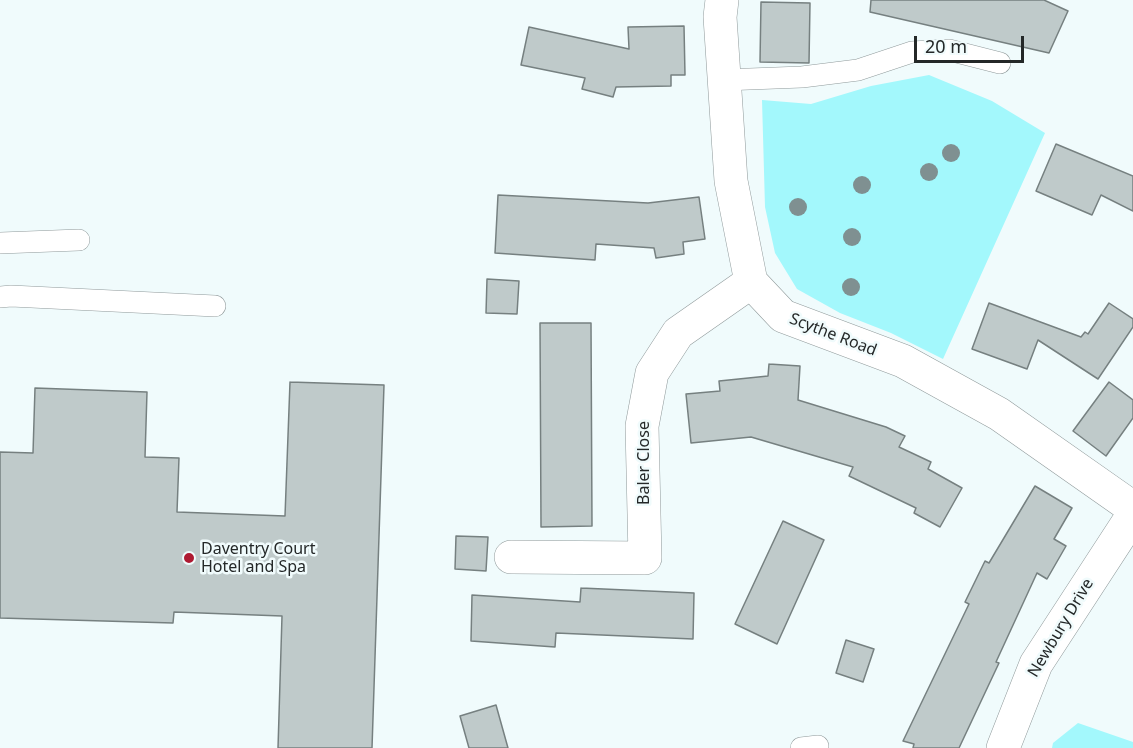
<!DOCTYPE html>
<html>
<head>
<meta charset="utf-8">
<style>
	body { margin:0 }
	#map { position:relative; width:1133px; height:748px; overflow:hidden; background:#f0fbfc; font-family:"Noto Sans",sans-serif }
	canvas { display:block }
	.scale { position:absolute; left:914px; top:36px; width:110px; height:27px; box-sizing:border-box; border:3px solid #242828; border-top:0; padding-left:8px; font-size:18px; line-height:21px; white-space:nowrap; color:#242828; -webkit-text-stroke:4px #f0fbfc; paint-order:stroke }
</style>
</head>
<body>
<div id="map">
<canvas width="1133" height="748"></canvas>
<div class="scale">20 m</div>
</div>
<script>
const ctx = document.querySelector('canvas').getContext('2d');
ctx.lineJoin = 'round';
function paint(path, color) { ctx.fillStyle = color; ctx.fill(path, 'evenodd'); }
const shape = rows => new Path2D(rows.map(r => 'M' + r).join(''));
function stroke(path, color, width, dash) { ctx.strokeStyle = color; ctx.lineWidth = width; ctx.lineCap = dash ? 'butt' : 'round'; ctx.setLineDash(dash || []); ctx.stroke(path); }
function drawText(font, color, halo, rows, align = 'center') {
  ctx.font = font + ' "Noto Sans",sans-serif'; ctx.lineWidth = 5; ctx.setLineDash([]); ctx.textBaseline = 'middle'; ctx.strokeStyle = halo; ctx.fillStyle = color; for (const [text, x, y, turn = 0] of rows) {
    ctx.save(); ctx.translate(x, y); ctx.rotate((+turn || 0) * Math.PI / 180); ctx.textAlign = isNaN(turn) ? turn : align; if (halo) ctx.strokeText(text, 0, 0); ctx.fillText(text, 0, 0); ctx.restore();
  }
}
paint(shape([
	[929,75,992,101,1045,133,943,359,891,333,840,313,797,289,775,253,765,207,762,100,811,104,871,86],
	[1078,723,1133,742,1133,748,1052,748,1053,743]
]), '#a3f8fc');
const building = shape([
	[871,0,1044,0,1068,11,1049,53,870,12,871,0],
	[761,2,810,3,809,63,760,62,761,2],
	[684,26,685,75,671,75,671,86,616,87,613,97,582,89,585,78,521,65,529,27,629,49,628,27,684,26],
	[1056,144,1133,176,1133,211,1101,195,1092,215,1036,191,1056,144],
	[498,195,648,203,699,197,705,239,683,242,684,254,656,258,654,248,596,244,595,260,495,253,498,195],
	[487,279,519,281,517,314,486,313,487,279],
	[989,303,1081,337,1085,332,1088,334,1109,303,1133,319,1133,327,1098,379,1038,340,1027,369,972,349,989,303],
	[540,323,591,323,592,526,541,527,540,323],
	[769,364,800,366,798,400,886,427,905,436,899,447,931,462,928,469,962,488,940,527,914,513,916,508,849,476,853,467,751,437,691,443,686,394,720,391,719,381,768,376,769,364],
	[290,382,384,385,372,748,278,748,282,616,174,612,173,623,0,618,0,452,33,453,35,388,147,392,145,457,179,458,177,512,285,516,290,382],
	[1109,382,1133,400,1133,418,1106,456,1073,431,1109,382],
	[1035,486,1072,508,1054,539,1066,546,1047,579,1037,573,996,662,999,663,959,748,913,748,914,744,903,741,969,604,965,602,985,561,989,563,1035,486],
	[783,521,824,540,777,644,735,624,783,521],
	[456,536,488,537,486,571,455,569,456,536],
	[581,588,694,593,693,639,556,633,555,647,471,641,472,595,580,602,581,588],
	[846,640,874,649,863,682,836,673,846,640],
	[496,705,508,748,469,748,460,716,496,705]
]);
paint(building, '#bfcaca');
stroke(building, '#768080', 1.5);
const lane = shape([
	[723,80,802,77,858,70,912,52,949,50,1000,63],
	[0,243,79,240],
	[0,297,11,296,215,306],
	[801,748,818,746]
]);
const street = shape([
	[722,0,720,17,731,181,751,282,783,316,903,361,999,414,1133,508],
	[511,557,645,558,642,426,652,373,678,333,751,282],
	[1003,748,1036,664,1133,515]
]);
stroke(lane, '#909a9b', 22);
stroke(street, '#909a9b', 34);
stroke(lane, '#fff', 21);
stroke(street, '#fff', 33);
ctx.fillStyle = '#7f9091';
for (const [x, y] of [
	[951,153],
	[929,172],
	[862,185],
	[798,207],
	[852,237],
	[851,287]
]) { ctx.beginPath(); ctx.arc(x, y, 9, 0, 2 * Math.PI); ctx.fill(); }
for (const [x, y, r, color] of [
	[189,558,6,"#ae1a32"]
]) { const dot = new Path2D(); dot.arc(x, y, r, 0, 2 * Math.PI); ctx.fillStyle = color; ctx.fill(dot); stroke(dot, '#f0fbfc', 2); }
drawText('16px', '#242828', '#f0fbfc', [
	["Scythe Road",833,335,21],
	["Baler Close",644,463,-90],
	["Newbury Drive",1061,628,-59]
]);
drawText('16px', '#242828', '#f0fbfc', [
	["Daventry Court",201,549],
	["Hotel and Spa",201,567]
], 'left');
</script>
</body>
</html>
